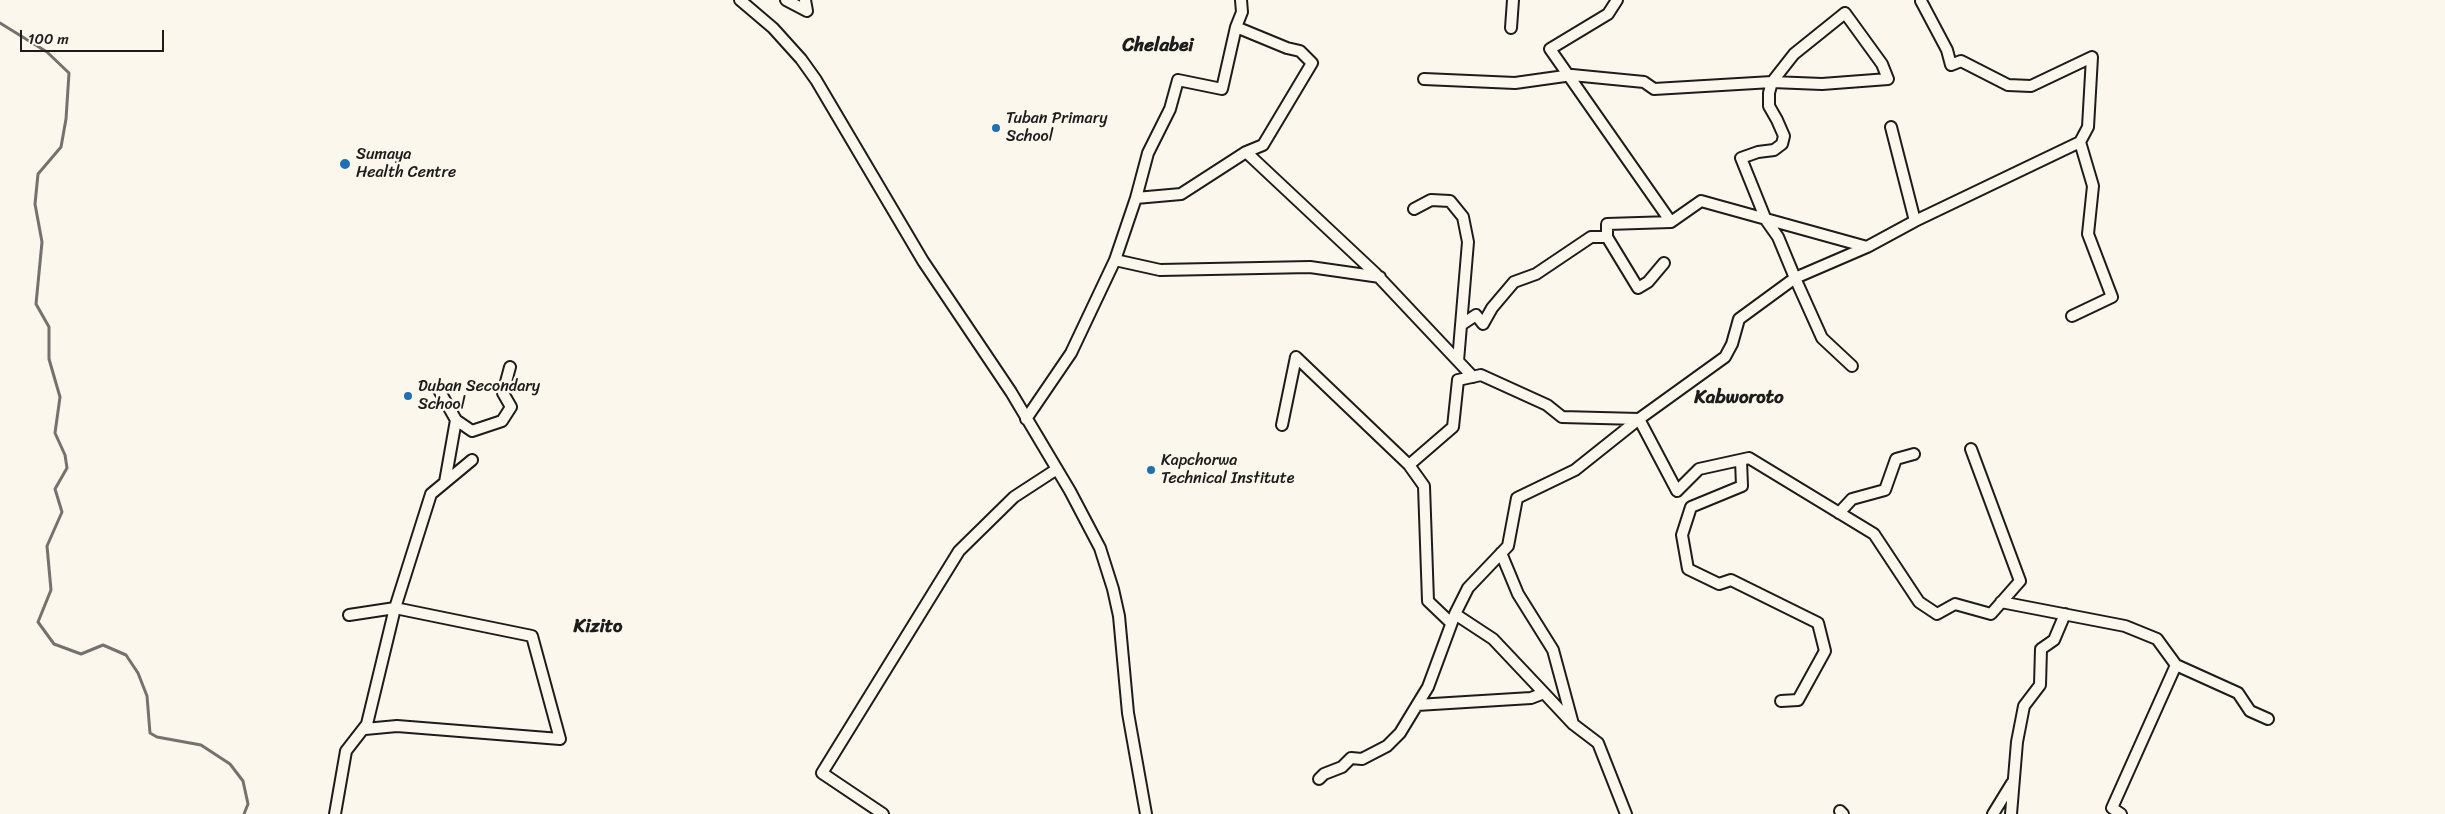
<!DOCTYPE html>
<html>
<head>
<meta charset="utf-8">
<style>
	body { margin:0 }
	#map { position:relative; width:2445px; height:814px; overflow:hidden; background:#fbf7ec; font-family:Sriracha,sans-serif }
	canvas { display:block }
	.scale { position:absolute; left:20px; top:30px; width:144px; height:22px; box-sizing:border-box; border:2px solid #1c1c1c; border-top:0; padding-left:6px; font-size:15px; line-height:18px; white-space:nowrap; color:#1c1c1c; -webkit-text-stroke:4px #fbf7ec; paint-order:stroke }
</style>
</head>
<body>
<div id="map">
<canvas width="2445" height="814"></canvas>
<div class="scale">100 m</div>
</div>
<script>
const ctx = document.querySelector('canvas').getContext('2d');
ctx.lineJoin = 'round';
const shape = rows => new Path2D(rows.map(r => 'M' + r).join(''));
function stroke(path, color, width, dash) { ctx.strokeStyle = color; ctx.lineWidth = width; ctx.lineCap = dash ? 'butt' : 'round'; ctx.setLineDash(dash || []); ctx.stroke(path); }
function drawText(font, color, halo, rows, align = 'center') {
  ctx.font = font + ' Sriracha,sans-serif'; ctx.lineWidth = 5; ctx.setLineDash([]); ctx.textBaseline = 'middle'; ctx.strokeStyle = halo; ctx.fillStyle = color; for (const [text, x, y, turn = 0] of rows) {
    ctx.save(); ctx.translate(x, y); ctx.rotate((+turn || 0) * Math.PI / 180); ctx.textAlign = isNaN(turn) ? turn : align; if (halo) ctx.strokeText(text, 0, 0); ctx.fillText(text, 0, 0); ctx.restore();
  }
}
stroke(shape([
	[0,23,47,52,69,73,66,119,61,147,38,174,35,204,42,242,36,304,49,327,49,359,60,397,55,433,65,455,67,468,55,489,62,512,47,546,51,590,38,622,54,644,81,654,103,645,126,655,138,673,147,696,150,733,157,737,201,745,230,764,243,781,248,804,244,814]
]), '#74726e', 3);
const minor = shape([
	[740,0,773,28,801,59,816,80,923,261,1011,392,1070,491,1100,548,1113,589,1119,616,1128,713,1146,814],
	[786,0,807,11,805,0],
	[1617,0,1608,14,1550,49,1671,222],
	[1236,27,1242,12,1241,0],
	[1511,28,1513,0],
	[1424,79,1515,83,1572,75,1644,82,1654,89,1772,82,1822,84,1888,79,1882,64,1845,13,1794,54,1772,82,1769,93,1769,106,1777,120,1784,136,1782,144,1774,150,1758,152,1741,158,1766,220,1778,237,1795,278,1867,247,1915,221,1891,127],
	[1246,152,1375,273,1473,377],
	[1136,198,1148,153,1170,109,1178,80,1222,89,1236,27,1287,48,1300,51,1312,63,1263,145,1246,152,1181,194,1136,198,1115,260,1160,270,1310,267,1380,277],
	[1414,209,1431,200,1450,201,1463,217,1468,242,1458,361],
	[1915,221,2080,142,2088,127,2092,57,2031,86,2008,85,1961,61,1951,65,1947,50,1921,1],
	[1664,263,1648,282,1638,288,1607,237,1607,224,1671,222,1701,201,1867,247],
	[2072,316,2112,297,2088,234,2093,186,2080,142],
	[1461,325,1476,315,1483,324,1492,308,1514,282,1536,274,1591,237,1607,237],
	[1852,366,1822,338,1795,278,1739,319,1732,344,1725,357,1639,419,1677,491,1699,469,1749,458,1874,534,1919,602,1937,614,1955,604,1991,614,2020,581,1971,449],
	[439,390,456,420,445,482],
	[1026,419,1071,353,1115,260],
	[456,420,472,431,502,421,511,407,503,393,510,367],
	[1282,425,1296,357,1409,465],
	[1741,460,1742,486,1691,507,1682,535,1688,569,1719,584,1731,580,1818,623,1825,651,1798,700,1781,701],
	[1839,513,1852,499,1885,490,1896,459,1914,454],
	[1501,553,1518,594,1553,650,1573,724],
	[2001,602,2125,626,2157,639,2176,665,2238,693,2250,711,2268,719],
	[349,615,395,608,532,636,560,739,397,726,365,729],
	[1451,623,1428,601,1424,486,1409,465,1453,427,1458,380,1481,375,1547,405,1562,417,1639,419,1575,470,1517,498,1508,546,1468,588,1455,614],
	[1544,693,1573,724,1598,743,1626,814],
	[1319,779,1324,774,1342,767,1351,758,1362,759,1387,746,1400,733,1417,705,1428,687,1455,614,1493,639,1544,693,1531,698,1417,705],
	[1840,811,1843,814],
	[335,814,346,751,367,724,395,608,431,494,472,460],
	[883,814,822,773,959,551,1014,497,1057,469],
	[1993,814,2012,783],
	[2011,814,2017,742,2024,706,2040,685,2041,649,2054,640,2065,614],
	[2121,814,2112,808,2176,665]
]);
stroke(minor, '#1c1c1c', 14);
stroke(minor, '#fbf7ec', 10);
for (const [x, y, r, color] of [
	[996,128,5,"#1f6fb2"],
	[345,164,6,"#1f6fb2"],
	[408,396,5,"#1f6fb2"],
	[1151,470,5,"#1f6fb2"]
]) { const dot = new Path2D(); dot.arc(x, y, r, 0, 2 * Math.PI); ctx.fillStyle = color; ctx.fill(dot); stroke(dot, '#fbf7ec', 2); }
drawText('16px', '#1c1c1c', '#fbf7ec', [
	["Tuban Primary",1006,119],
	["School",1006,137],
	["Sumaya",356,155],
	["Health Centre",356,173],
	["Duban Secondary",418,387],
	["School",418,405],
	["Kapchorwa",1161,461],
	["Technical Institute",1161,479]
], 'left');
drawText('bold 19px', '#1c1c1c', '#fbf7ec', [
	["Chelabei",1158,46],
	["Kabworoto",1739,398],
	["Kizito",598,627]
]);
</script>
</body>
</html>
